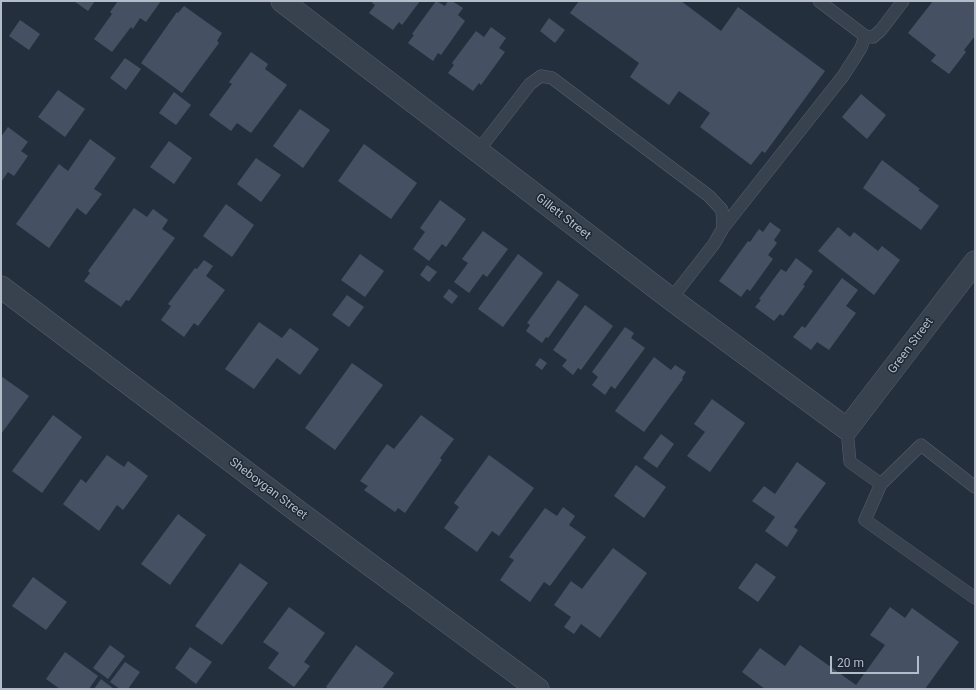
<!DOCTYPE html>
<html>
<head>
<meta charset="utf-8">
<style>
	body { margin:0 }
	#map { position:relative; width:976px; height:690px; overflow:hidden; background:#242f3e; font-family:Roboto,sans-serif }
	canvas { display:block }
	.frame { position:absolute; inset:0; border:2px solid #b4bcc9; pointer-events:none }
	.scale { position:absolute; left:830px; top:656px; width:89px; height:18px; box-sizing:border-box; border:2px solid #b4bcc9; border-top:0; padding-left:5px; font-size:12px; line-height:14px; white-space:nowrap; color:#b4bcc9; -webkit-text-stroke:3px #1d2633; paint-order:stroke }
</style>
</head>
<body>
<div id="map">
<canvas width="976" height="690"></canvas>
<div class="frame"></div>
<div class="scale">20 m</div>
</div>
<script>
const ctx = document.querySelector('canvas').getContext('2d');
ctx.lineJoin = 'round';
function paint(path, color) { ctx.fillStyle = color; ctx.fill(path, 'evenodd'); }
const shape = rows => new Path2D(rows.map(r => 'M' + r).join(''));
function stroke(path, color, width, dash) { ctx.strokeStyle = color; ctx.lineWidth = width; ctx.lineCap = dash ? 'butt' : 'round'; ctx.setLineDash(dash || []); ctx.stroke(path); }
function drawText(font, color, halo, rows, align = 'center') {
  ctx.font = font + ' Roboto,sans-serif'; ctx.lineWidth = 3; ctx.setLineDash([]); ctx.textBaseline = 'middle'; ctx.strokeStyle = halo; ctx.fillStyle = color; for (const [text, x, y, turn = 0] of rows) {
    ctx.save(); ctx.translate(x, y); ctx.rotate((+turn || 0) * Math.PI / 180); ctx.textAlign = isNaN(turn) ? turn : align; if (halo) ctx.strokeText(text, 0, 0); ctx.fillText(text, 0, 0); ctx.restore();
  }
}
paint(shape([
	[74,1,95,1,88,11],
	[118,1,161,1,146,22,140,18,133,29,131,27,112,52,94,39,112,14,110,12],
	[373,1,420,1,402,25,399,22,393,30,369,13,375,5,372,3],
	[436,1,445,6,448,1,452,1,463,8,458,15,465,21,441,55,438,53,433,61,408,43,414,35,412,34],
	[579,1,681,1,721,31,738,7,825,71,765,153,762,151,751,165,700,127,710,113,679,91,669,105,630,77,639,63,570,13],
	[933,1,975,1,975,36,964,50,966,52,949,74,931,61,936,55,908,33],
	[184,6,222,33,217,41,219,43,182,93,141,63,177,12,178,13],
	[549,18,565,30,555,43,540,31],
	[20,20,40,34,29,50,9,36],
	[491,27,506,38,499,48,505,52,481,85,479,83,473,91,448,73,454,65,452,63,476,31,484,37],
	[251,52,268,64,265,69,287,85,251,133,237,123,231,131,209,115,232,84,229,82],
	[125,58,141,69,126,90,110,78],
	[58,90,85,109,65,137,38,117],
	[174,92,191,105,176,125,159,113],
	[861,94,886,115,867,139,842,117],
	[300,109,330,130,303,168,273,146],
	[8,127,28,142,21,151,28,156,14,176,8,172,1,182,1,137],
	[90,139,116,158,94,189,102,194,86,215,77,208,49,248,16,224,59,164,68,171],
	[169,141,192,158,174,184,150,167],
	[364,144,417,183,391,219,338,181],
	[256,158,281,175,261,202,237,184],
	[882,160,920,189,918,190,939,206,921,230,863,188],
	[440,200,466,219,446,247,442,244,429,261,413,249,425,232,420,228],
	[226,204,254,225,232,257,203,236],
	[134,208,147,217,153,209,168,220,162,229,175,238,129,301,126,300,121,307,84,281,90,273,88,271],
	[770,222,781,230,774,240,777,243,768,255,773,259,750,291,747,289,741,297,719,281,748,241,750,242,759,229,763,232],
	[838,227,850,237,854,232,878,251,882,246,900,260,874,295,818,251],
	[483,231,508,249,487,277,483,274,469,293,454,282,468,263,462,259],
	[360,254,384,271,365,297,341,280],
	[518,254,543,273,503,327,478,309],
	[796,258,813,271,803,285,805,286,783,316,780,314,774,321,755,307,761,300,759,299,781,269,786,272],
	[204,260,213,266,206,276,225,290,198,326,194,323,184,337,161,320,171,306,168,304,195,268,197,269],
	[427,265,437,272,429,282,420,275],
	[842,278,858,290,846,306,856,313,829,350,817,342,811,350,793,337,802,326,805,328],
	[558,280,579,295,548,338,546,337,542,343,526,331,530,325,527,323],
	[449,289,458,296,452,304,443,297],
	[347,295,364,307,349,327,332,315],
	[585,305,613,326,581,370,578,368,573,375,562,366,567,360,553,350],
	[259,322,282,338,290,328,319,349,300,375,277,358,254,389,225,369],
	[625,327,634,333,631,338,645,348,615,389,611,386,605,395,592,385,598,377,592,372],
	[654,357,671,370,675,365,686,372,682,378,683,379,644,432,615,411],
	[540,358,547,363,542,370,535,365],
	[352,363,383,385,335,450,305,428],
	[1,376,29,396,1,434],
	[712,399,745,423,710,472,687,456,705,432,694,424],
	[53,415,82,437,42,493,12,471],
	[421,415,454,439,440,458,442,460,405,513,398,508,395,512,364,490,368,486,360,481,387,444,394,449],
	[661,434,674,444,657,468,643,458],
	[107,455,124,467,128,461,148,476,123,510,117,505,99,531,63,504,81,479,86,483],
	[489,455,534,488,499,536,492,531,477,552,444,528,459,507,454,503],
	[797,462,826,483,794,527,798,530,787,547,765,531,775,517,752,501,764,486,775,494],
	[636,465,666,487,644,518,614,496],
	[563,507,575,516,569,525,586,537,550,586,544,582,530,602,500,580,514,560,509,557,545,508,557,516],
	[178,514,206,535,170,585,141,564],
	[613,548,647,573,600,638,581,624,574,634,564,627,571,617,554,605,571,581,582,589],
	[240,563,268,583,222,645,195,626],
	[756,563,776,577,758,602,738,588],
	[33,577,67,602,46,630,12,606],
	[289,607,325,633,304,662,310,666,294,687,268,668,279,653,263,642],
	[890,607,905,618,912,608,959,642,925,689,765,689,742,672,760,648,785,666,800,645,856,685,885,645,870,635],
	[110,645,125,656,108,679,93,668],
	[356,645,394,673,382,689,329,689,326,687],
	[190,647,212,662,196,684,175,668],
	[65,652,98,676,89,689,60,689,46,679],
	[125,662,140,672,128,689,120,689,110,682],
	[101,679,114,689,94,689]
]), '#455162');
const lane = shape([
	[819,1,865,36,873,37,881,30,903,1],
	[478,151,530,84,541,76,552,78,709,196,722,210,723,228,714,244,671,299],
	[723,228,843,76,861,48,865,36],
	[847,429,850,462,881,484],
	[975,487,921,445,881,484,865,520,975,598]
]);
const street = shape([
	[282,1,671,299,847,429,975,262],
	[1,287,300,513,538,689]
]);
stroke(lane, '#565f6c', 13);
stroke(street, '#565f6c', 23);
stroke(lane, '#38414e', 12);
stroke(street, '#38414e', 22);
drawText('12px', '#b4bcc9', '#1d2633', [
	["Gillett Street",563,217,38],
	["Green Street",911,346,-53],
	["Sheboygan Street",268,489,37]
]);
</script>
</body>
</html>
